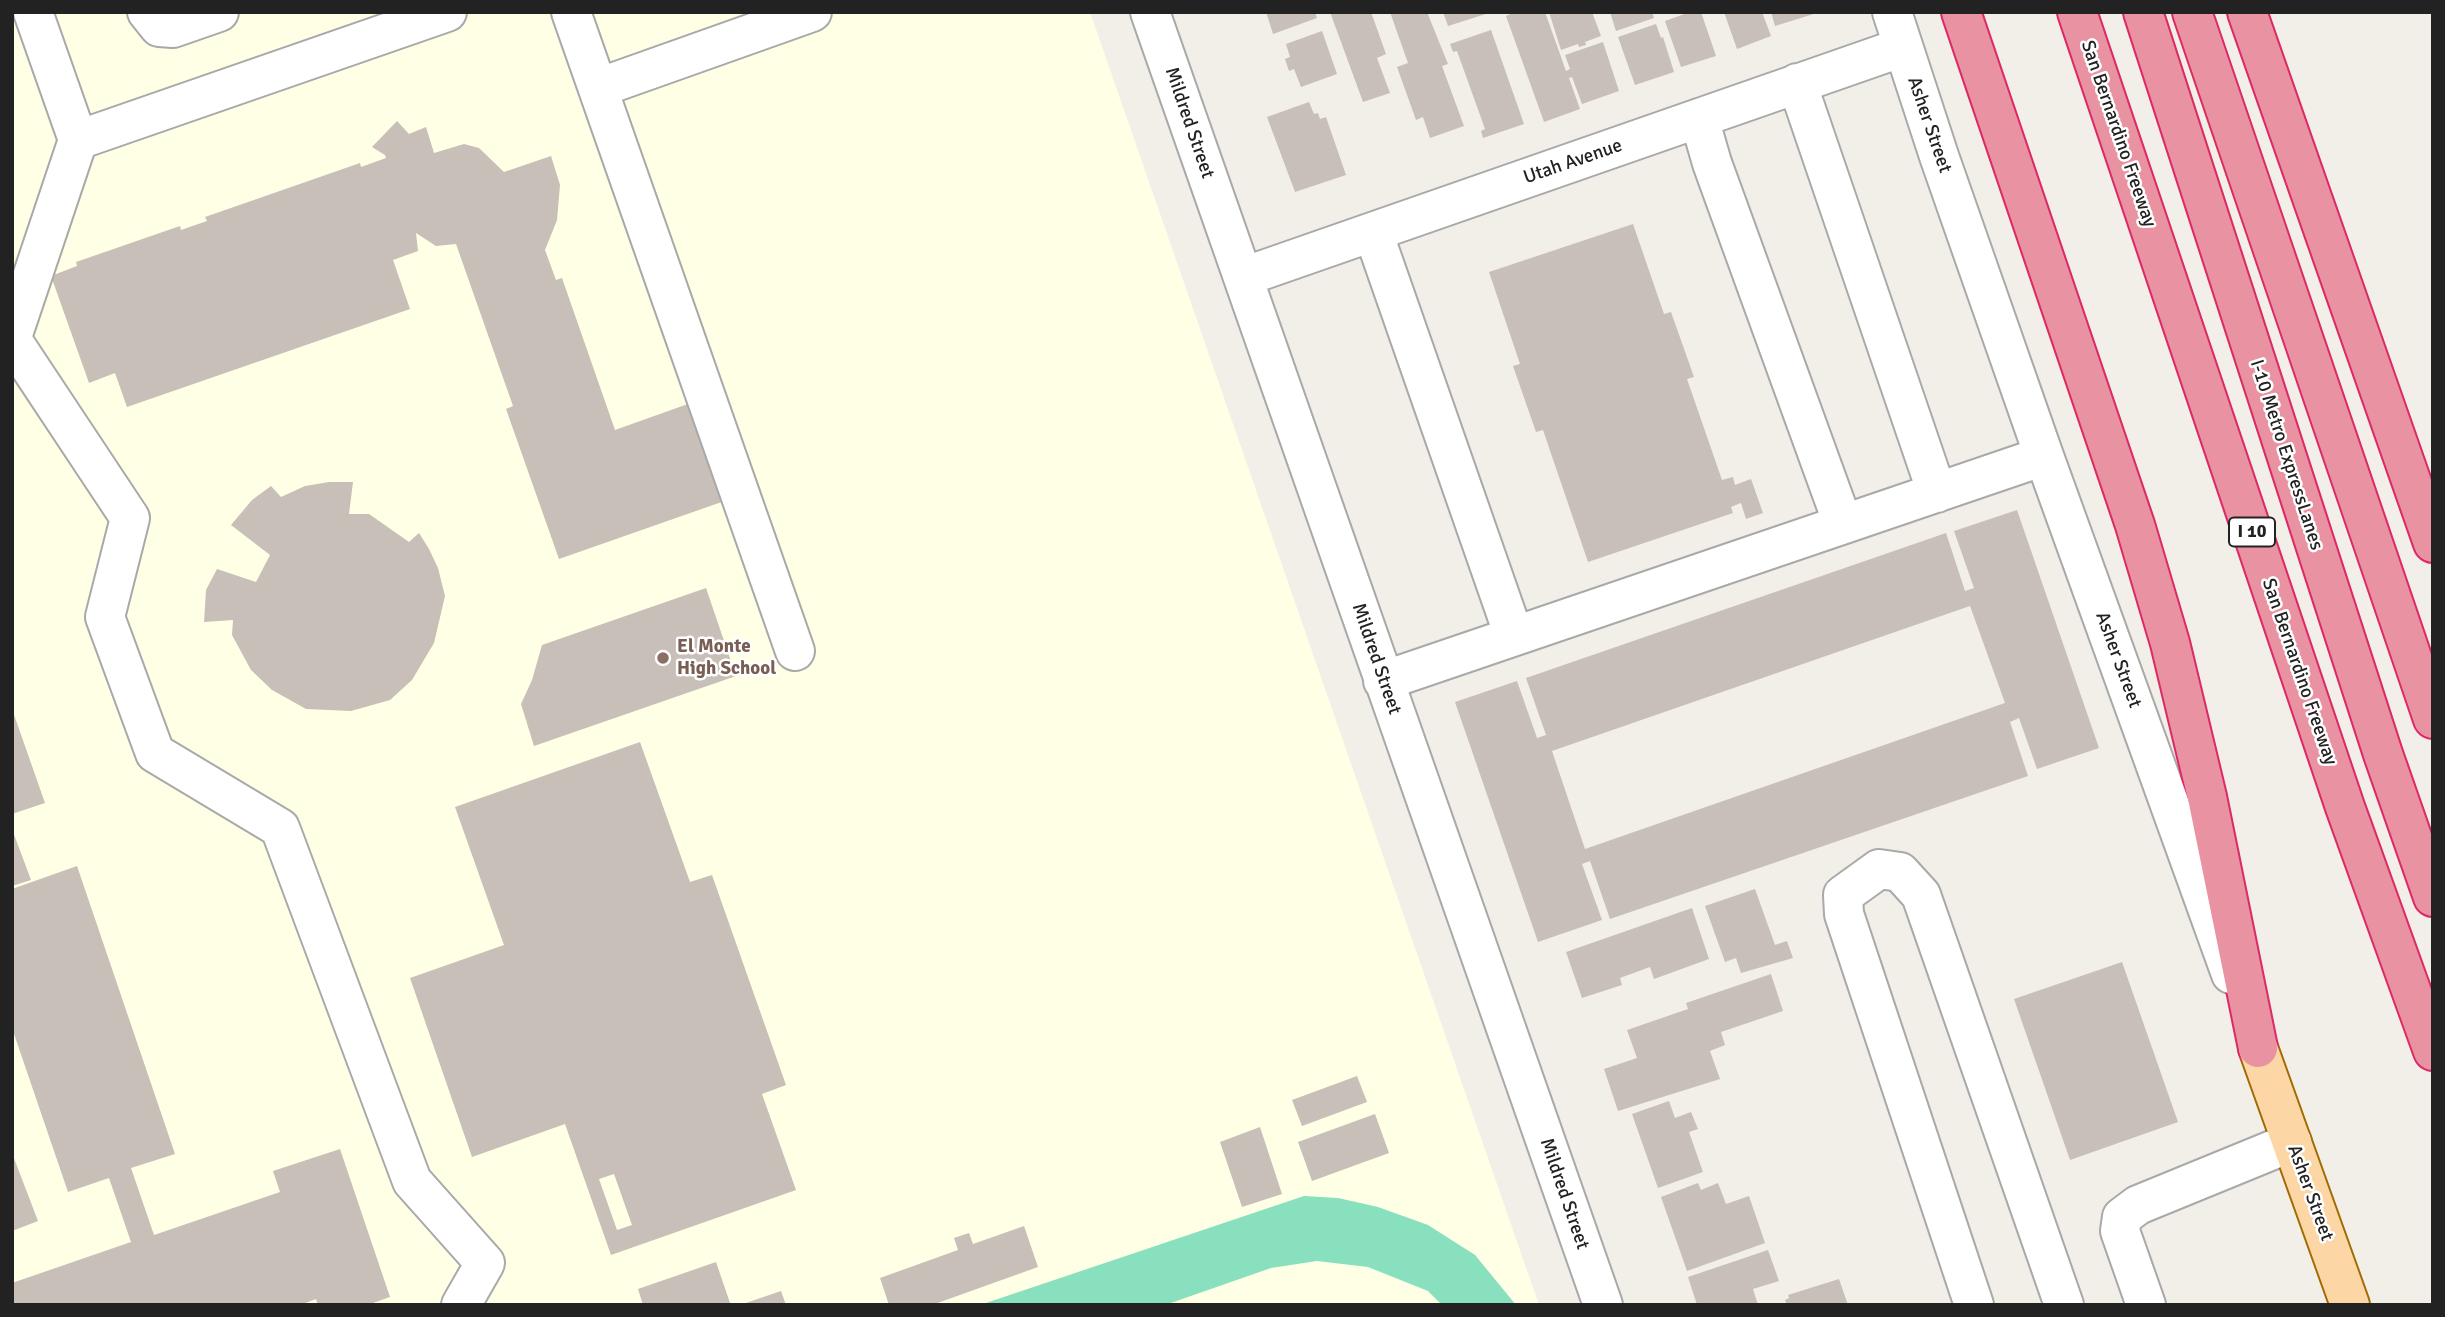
<!DOCTYPE html>
<html>
<head>
<meta charset="utf-8">
<style>
	body { margin:0 }
	#map { position:relative; width:2445px; height:1317px; overflow:hidden; background:#f2efe9; font-family:Signika,sans-serif }
	canvas { display:block }
	.frame { position:absolute; inset:0; border:14px solid #222; pointer-events:none }
</style>
</head>
<body>
<div id="map">
<canvas width="2445" height="1317"></canvas>
<div class="frame"></div>
</div>
<script>
const ctx = document.querySelector('canvas').getContext('2d');
ctx.lineJoin = 'round';
function paint(path, color) { ctx.fillStyle = color; ctx.fill(path, 'evenodd'); }
const shape = rows => new Path2D(rows.map(r => 'M' + r).join(''));
function stroke(path, color, width, dash) { ctx.strokeStyle = color; ctx.lineWidth = width; ctx.lineCap = dash ? 'butt' : 'round'; ctx.setLineDash(dash || []); ctx.stroke(path); }
function drawText(font, color, halo, rows, align = 'center') {
  ctx.font = font + ' Signika,sans-serif'; ctx.lineWidth = 5; ctx.setLineDash([]); ctx.textBaseline = 'middle'; ctx.strokeStyle = halo; ctx.fillStyle = color; for (const [text, x, y, turn = 0] of rows) {
    ctx.save(); ctx.translate(x, y); ctx.rotate((+turn || 0) * Math.PI / 180); ctx.textAlign = isNaN(turn) ? turn : align; if (halo) ctx.strokeText(text, 0, 0); ctx.fillText(text, 0, 0); ctx.restore();
  }
}
paint(shape([
	[12,12,1090,12,1539,1305,12,1305]
]), '#ffffe5');
paint(shape([
	[1304,1196,1338,1198,1378,1207,1428,1225,1475,1255,1516,1305,1442,1305,1428,1291,1368,1267,1317,1261,1271,1268,1165,1305,980,1305]
]), '#88e0be');
paint(shape([
	[1266,12,1315,12,1317,18,1273,34],
	[1330,12,1371,12,1386,54,1377,58,1390,93,1363,102],
	[1390,12,1427,12,1448,64,1442,66,1464,126,1430,138,1423,117,1416,120,1397,67,1408,63],
	[1443,12,1489,12,1489,13,1448,26],
	[1515,12,1545,12,1566,71,1570,69,1565,55,1603,42,1619,91,1582,104,1572,77,1569,78,1580,109,1544,122,1506,16],
	[1549,12,1592,12,1601,36,1585,42,1586,45,1579,47,1578,44,1561,50],
	[1610,12,1652,12,1654,18,1616,31],
	[1690,12,1701,12,1716,56,1681,67,1665,21],
	[1724,12,1762,12,1771,36,1737,49],
	[1771,12,1817,12,1817,13,1775,26],
	[1656,24,1661,38,1663,37,1674,72,1635,85,1618,37],
	[1491,30,1524,124,1483,138,1481,131,1485,129,1457,51,1453,52,1450,44],
	[1322,31,1337,74,1301,87,1294,69,1289,71,1285,59,1290,57,1286,44],
	[1309,102,1314,114,1318,113,1320,119,1326,117,1346,175,1295,192,1267,117],
	[397,121,409,134,426,127,434,153,464,144,479,148,504,172,551,156,560,185,557,220,545,250,556,280,562,278,615,430,699,400,733,498,559,559,506,409,513,406,456,244,436,246,416,233,418,251,393,260,410,309,127,407,115,373,89,383,51,276,77,266,76,262,180,226,181,230,207,221,205,217,360,163,361,167,386,158,385,155,372,147],
	[1633,224,1664,314,1671,312,1694,377,1687,379,1722,480,1733,477,1735,485,1751,479,1763,513,1746,519,1741,503,1731,507,1733,513,1588,562,1543,430,1536,432,1513,366,1520,364,1489,272],
	[329,482,353,482,349,514,369,514,409,542,419,533,429,549,438,568,445,596,434,643,412,680,390,700,351,711,306,709,272,690,251,670,232,635,233,620,204,622,206,590,217,569,256,582,270,555,231,525,252,500,271,486,281,497,305,486],
	[2017,510,2099,748,2037,769,2019,718,2010,722,2028,776,1610,919,1590,861,1582,864,1602,920,1538,942,1455,702,1517,681,1537,738,1546,735,1526,678,1946,533,1965,591,1974,588,1954,531],
	[1970,606,2005,703,1585,849,1552,751],
	[706,588,736,676,534,746,521,704,532,680,542,645],
	[12,709,45,803,12,814],
	[640,742,690,882,712,875,786,1085,762,1094,796,1190,611,1255,565,1124,472,1157,410,978,504,945,455,807],
	[614,1174,632,1225,617,1230,599,1179],
	[12,829,31,880,12,886],
	[77,866,175,1154,131,1168,154,1235,280,1192,273,1171,340,1149,390,1297,367,1305,318,1305,316,1299,300,1305,13,1305,12,1283,131,1242,109,1178,68,1192,12,1028,12,889],
	[1755,889,1775,945,1787,941,1793,958,1741,973,1736,958,1725,962,1705,906],
	[1692,908,1709,959,1654,979,1650,967,1620,978,1622,985,1582,998,1566,952],
	[2122,962,2178,1122,2070,1160,2014,999],
	[1771,974,1783,1011,1721,1032,1725,1045,1710,1051,1720,1079,1618,1111,1604,1069,1637,1058,1627,1030,1688,1009,1686,1003],
	[1357,1076,1367,1102,1302,1126,1292,1100],
	[1669,1101,1675,1118,1691,1112,1698,1129,1689,1132,1703,1172,1658,1188,1632,1114],
	[1375,1114,1389,1153,1312,1181,1298,1142],
	[1260,1127,1282,1194,1242,1207,1220,1142],
	[12,1153,38,1221,12,1231],
	[1698,1183,1701,1190,1718,1183,1726,1204,1749,1196,1765,1243,1687,1271,1661,1197],
	[1024,1226,1038,1267,932,1305,889,1305,880,1278,958,1250,954,1238,969,1233,973,1244],
	[1768,1250,1779,1281,1753,1289,1758,1305,1697,1305,1688,1277],
	[716,1262,730,1303,643,1305,638,1289],
	[1839,1279,1848,1305,1787,1305,1785,1300,1789,1298,1788,1295],
	[781,1291,786,1305,743,1305,743,1304]
]), '#c7bfb8');
const minor = shape([
	[33,12,78,140],
	[147,12,159,27,173,28,219,12],
	[571,12,795,651],
	[1150,12,1603,1305],
	[1892,12,1939,156,2044,456,2231,974],
	[1797,83,1937,493],
	[598,88,812,12],
	[1699,118,1712,163,1843,524],
	[78,140,447,12],
	[1373,232,1514,636],
	[1243,277,1903,47],
	[12,337,78,140],
	[12,340,130,518,105,617,155,753,280,828,412,1181,485,1263,461,1305],
	[1383,681,2044,456],
	[1974,1305,1844,914,1843,895,1879,869,1900,872,1921,895,2064,1305],
	[2146,1305,2120,1231,2122,1217,2138,1205,2292,1142]
]);
const major = shape([
	[2258,1048,2350,1305]
]);
const highway = shape([
	[1961,12,2135,525,2170,643,2207,797,2258,1048],
	[2077,12,2345,807,2433,1051],
	[2143,12,2383,754,2433,897],
	[2192,12,2433,719],
	[2247,12,2433,543]
]);
stroke(minor, '#a9a9a9', 42);
stroke(major, '#a06b00', 42);
stroke(highway, '#dc2a67', 42);
stroke(minor, '#fff', 38);
stroke(major, '#fcd6a4', 38);
stroke(highway, '#e892a2', 38);
for (const [x, y, r, color] of [
	[663,658,7,"#8d6e63"]
]) { const dot = new Path2D(); dot.arc(x, y, r, 0, 2 * Math.PI); ctx.fillStyle = color; ctx.fill(dot); stroke(dot, '#fff', 2.5); }
for (const [x, y, w] of [
	[2252,532,46]
]) { const box = new Path2D(); box.roundRect(x - w / 2, y - 14.5, w, 29, 5); ctx.fillStyle = '#fff'; ctx.fill(box); stroke(box, '#222', 2); }
drawText('bold 18px', '#222', null, [
	["I 10",2252,532]
]);
drawText('19px', '#222', '#fff', [
	["Mildred Street",1189,123,71],
	["Asher Street",1929,125,71],
	["San Bernardino Freeway",2118,134,71],
	["Utah Avenue",1573,162,-19],
	["I-10 Metro ExpressLanes",2286,455,72],
	["Mildred Street",1376,659,71],
	["Asher Street",2118,660,70],
	["San Bernardino Freeway",2299,672,71],
	["Asher Street",2310,1193,70],
	["Mildred Street",1564,1194,71]
]);
drawText('bold 19px', '#785e54', '#fff', [
	["El Monte",677,647],
	["High School",677,669]
], 'left');
</script>
</body>
</html>
